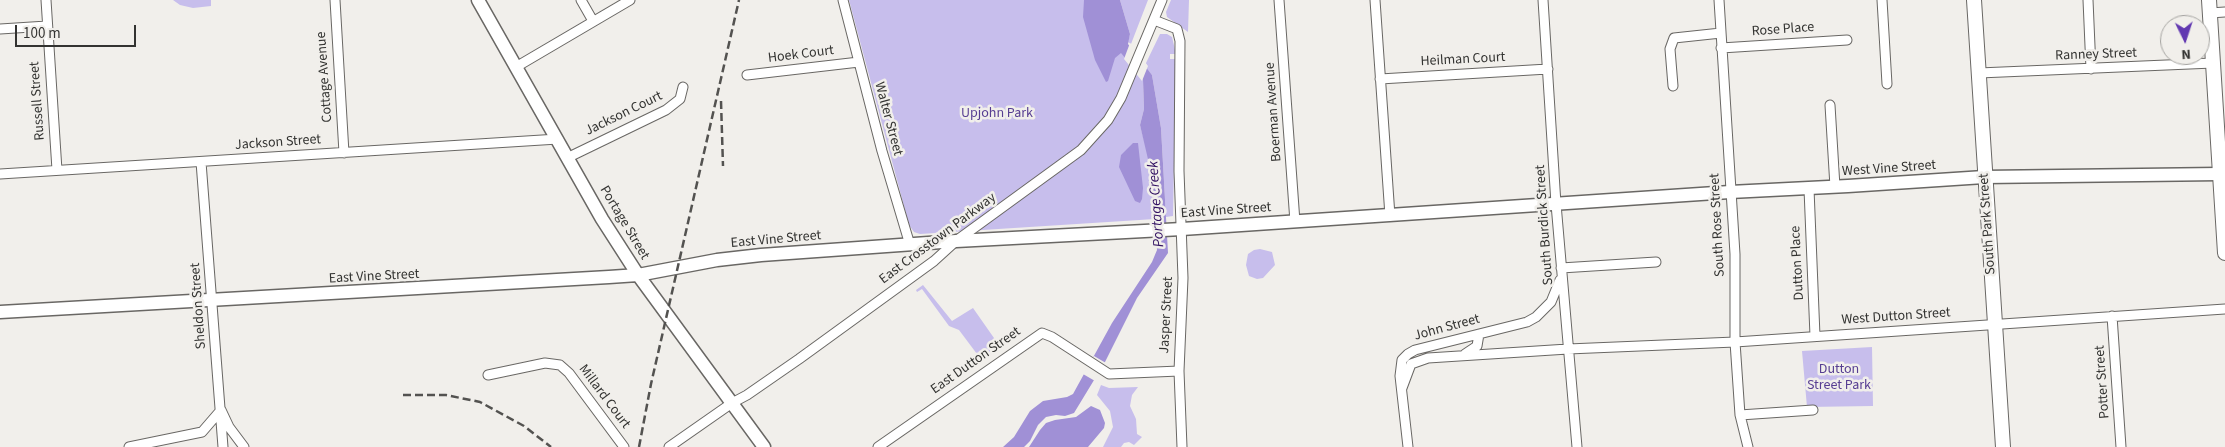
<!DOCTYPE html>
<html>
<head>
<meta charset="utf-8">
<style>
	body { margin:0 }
	#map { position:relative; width:2225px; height:447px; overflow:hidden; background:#f1efeb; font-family:"Source Sans 3",sans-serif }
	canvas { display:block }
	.north { position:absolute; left:2160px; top:15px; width:50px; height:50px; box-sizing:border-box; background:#f1efeb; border:1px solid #a5a4a1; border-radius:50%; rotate:176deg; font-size:14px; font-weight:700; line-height:20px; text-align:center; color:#333331 }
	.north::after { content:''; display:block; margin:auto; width:18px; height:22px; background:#6239b1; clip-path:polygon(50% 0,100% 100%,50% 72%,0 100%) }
	.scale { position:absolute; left:15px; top:25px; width:121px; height:22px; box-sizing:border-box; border:2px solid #333331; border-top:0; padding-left:6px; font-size:15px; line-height:18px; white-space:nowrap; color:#333331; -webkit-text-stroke:4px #f1efeb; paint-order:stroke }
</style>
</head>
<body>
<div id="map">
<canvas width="2225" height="447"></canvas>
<div class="north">N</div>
<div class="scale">100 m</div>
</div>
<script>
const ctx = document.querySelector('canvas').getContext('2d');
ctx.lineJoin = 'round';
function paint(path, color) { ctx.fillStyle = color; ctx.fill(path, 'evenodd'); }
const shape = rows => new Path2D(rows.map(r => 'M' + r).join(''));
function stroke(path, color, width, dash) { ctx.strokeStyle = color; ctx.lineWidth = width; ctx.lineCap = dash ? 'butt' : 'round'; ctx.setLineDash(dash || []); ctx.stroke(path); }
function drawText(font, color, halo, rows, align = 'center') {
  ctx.font = font + ' "Source Sans 3",sans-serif'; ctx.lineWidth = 5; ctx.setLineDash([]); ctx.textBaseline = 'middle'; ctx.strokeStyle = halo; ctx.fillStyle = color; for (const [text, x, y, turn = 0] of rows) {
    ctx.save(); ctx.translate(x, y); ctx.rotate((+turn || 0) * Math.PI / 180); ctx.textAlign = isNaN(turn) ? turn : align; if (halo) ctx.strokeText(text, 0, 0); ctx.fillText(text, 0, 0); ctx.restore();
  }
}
paint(shape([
	[173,0,211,0,211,6,193,8,180,5],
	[849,0,1107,0,1121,52,1143,80,1144,109,1140,125,1148,155,1155,219,920,234,914,232,909,225],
	[1120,0,1148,0,1131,44,1128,42,1130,34],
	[1171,0,1189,0,1188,32,1167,17,1166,12],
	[1160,34,1167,34,1172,37,1176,54,1170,54,1170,59,1176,59,1173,216,1166,217,1161,128,1152,75,1147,69,1146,63],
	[1260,249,1272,252,1275,265,1263,278,1257,279,1249,276,1246,265,1248,254,1254,250],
	[923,285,952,321,973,308,1001,348,976,364,971,358,977,354,959,330,949,326,922,289,917,292,916,290],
	[1872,347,1873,406,1807,407,1802,351],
	[1101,385,1109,388,1138,387,1132,395,1130,406,1136,419,1137,434,1142,437,1134,445,1129,442,1124,443,1121,447,1103,447,1113,427,1110,411,1097,395]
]), '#c7beec');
paint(shape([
	[1084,0,1120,0,1130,34,1128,44,1152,75,1161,128,1168,253,1137,298,1105,362,1074,413,1065,416,1056,415,1046,417,1038,425,1030,441,1024,447,1003,447,1014,437,1030,411,1043,401,1067,397,1073,394,1112,323,1152,262,1157,250,1151,172,1140,125,1144,109,1143,80,1121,53,1115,58,1108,81,1106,82,1095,60,1083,17],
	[1133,143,1138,143,1143,188,1142,199,1140,203,1135,201,1119,167,1121,155],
	[1091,406,1100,410,1105,423,1104,428,1088,447,1029,447,1040,430,1046,423,1055,420,1076,417]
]), '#a090d6');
paint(shape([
	[1130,43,1148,66,1142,81,1124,59],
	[1094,356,1106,363,1095,381,1083,374]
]), '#f1efeb');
const street = shape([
	[46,0,57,170],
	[335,0,344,153],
	[581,0,593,21],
	[843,0,882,151,910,245],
	[1279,0,1295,222],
	[1375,0,1390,216],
	[1543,0,1556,204,1577,447],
	[1719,0,1735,254,1735,342,1740,415,1748,447],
	[1882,0,1887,84],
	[2088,0,2091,69],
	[2210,13,2225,12],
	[1154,20,1177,29,1180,41,1179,171,1183,278,1179,371,1182,447],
	[0,29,47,26],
	[1721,48,1847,40],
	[516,67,630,0],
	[1979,73,2213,63],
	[747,75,859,62],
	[1380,79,1548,69],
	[1673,86,1670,49,1674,38,1721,33],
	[1830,105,1835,187],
	[569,157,666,110,680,99,683,87],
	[201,162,223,447],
	[0,174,558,139],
	[1809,189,1815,336],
	[1561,268,1656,262],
	[2112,316,2121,447],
	[1465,354,1477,346,1479,334],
	[488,375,545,363,560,365,569,373,624,447],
	[1402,388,1411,364,1428,358,1568,349,1735,342,2225,309],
	[1740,415,1813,410],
	[129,447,202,432,221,410,229,427,244,447],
	[669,447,732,403,747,395,799,359,934,261,956,241,1081,150,1108,120,1121,98,1162,0],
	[878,447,1042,333,1052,337,1109,374,1179,371],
	[1408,447,1400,376,1402,360,1408,354,1415,350,1527,322,1536,317,1551,302,1560,280]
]);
const secondary = shape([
	[478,0,602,219,638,275,764,447],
	[0,312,609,277,638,275,717,260,761,255,956,241,1182,229,1730,192,1848,186,1984,177,2219,174]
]);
const primary = shape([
	[1974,0,2003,447],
	[2209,0,2225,253]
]);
stroke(street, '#696764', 11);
stroke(secondary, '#696764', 15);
stroke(primary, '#696764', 16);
stroke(street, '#fff', 9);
stroke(secondary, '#fff', 12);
stroke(primary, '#fff', 14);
stroke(shape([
	[721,101,723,166],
	[403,395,446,395,480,402,524,426,551,447],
	[639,447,651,384,739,0]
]), '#535250', 2.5, [8, 4]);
drawText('14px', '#333331', '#f1efeb', [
	["Rose Place",1783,30,-4],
	["Hoek Court",801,55,-7],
	["Ranney Street",2096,55,-2],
	["Heilman Court",1463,60,-3],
	["Cottage Avenue",325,77,-94],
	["Russell Street",38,101,-94],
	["Boerman Avenue",1274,112,-94],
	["Jackson Court",624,114,-26],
	["Walter Street",888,119,75],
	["Jackson Street",278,143,-4],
	["West Vine Street",1889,169,-4],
	["East Vine Street",1226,211,-4],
	["Portage Street",624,223,59],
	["South Park Street",1988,224,-94],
	["South Burdick Street",1545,225,-94],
	["South Rose Street",1718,225,-93],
	["East Crosstown Parkway",938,239,-37],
	["East Vine Street",776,240,-5],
	["Dutton Place",1798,263,-93],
	["East Vine Street",374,277,-3],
	["Sheldon Street",199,306,-94],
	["Jasper Street",1167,315,-87],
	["West Dutton Street",1896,317,-4],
	["John Street",1447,328,-15],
	["East Dutton Street",976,361,-35],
	["Potter Street",2103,382,-94],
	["Millard Court",604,397,53]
]);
drawText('14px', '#573e92', '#f1efeb', [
	["Upjohn Park",997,114],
	["Dutton",1839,370],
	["Street Park",1839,386]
]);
drawText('italic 15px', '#311062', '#f1efeb', [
	["Portage Creek",1157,204,-94]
]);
</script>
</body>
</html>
